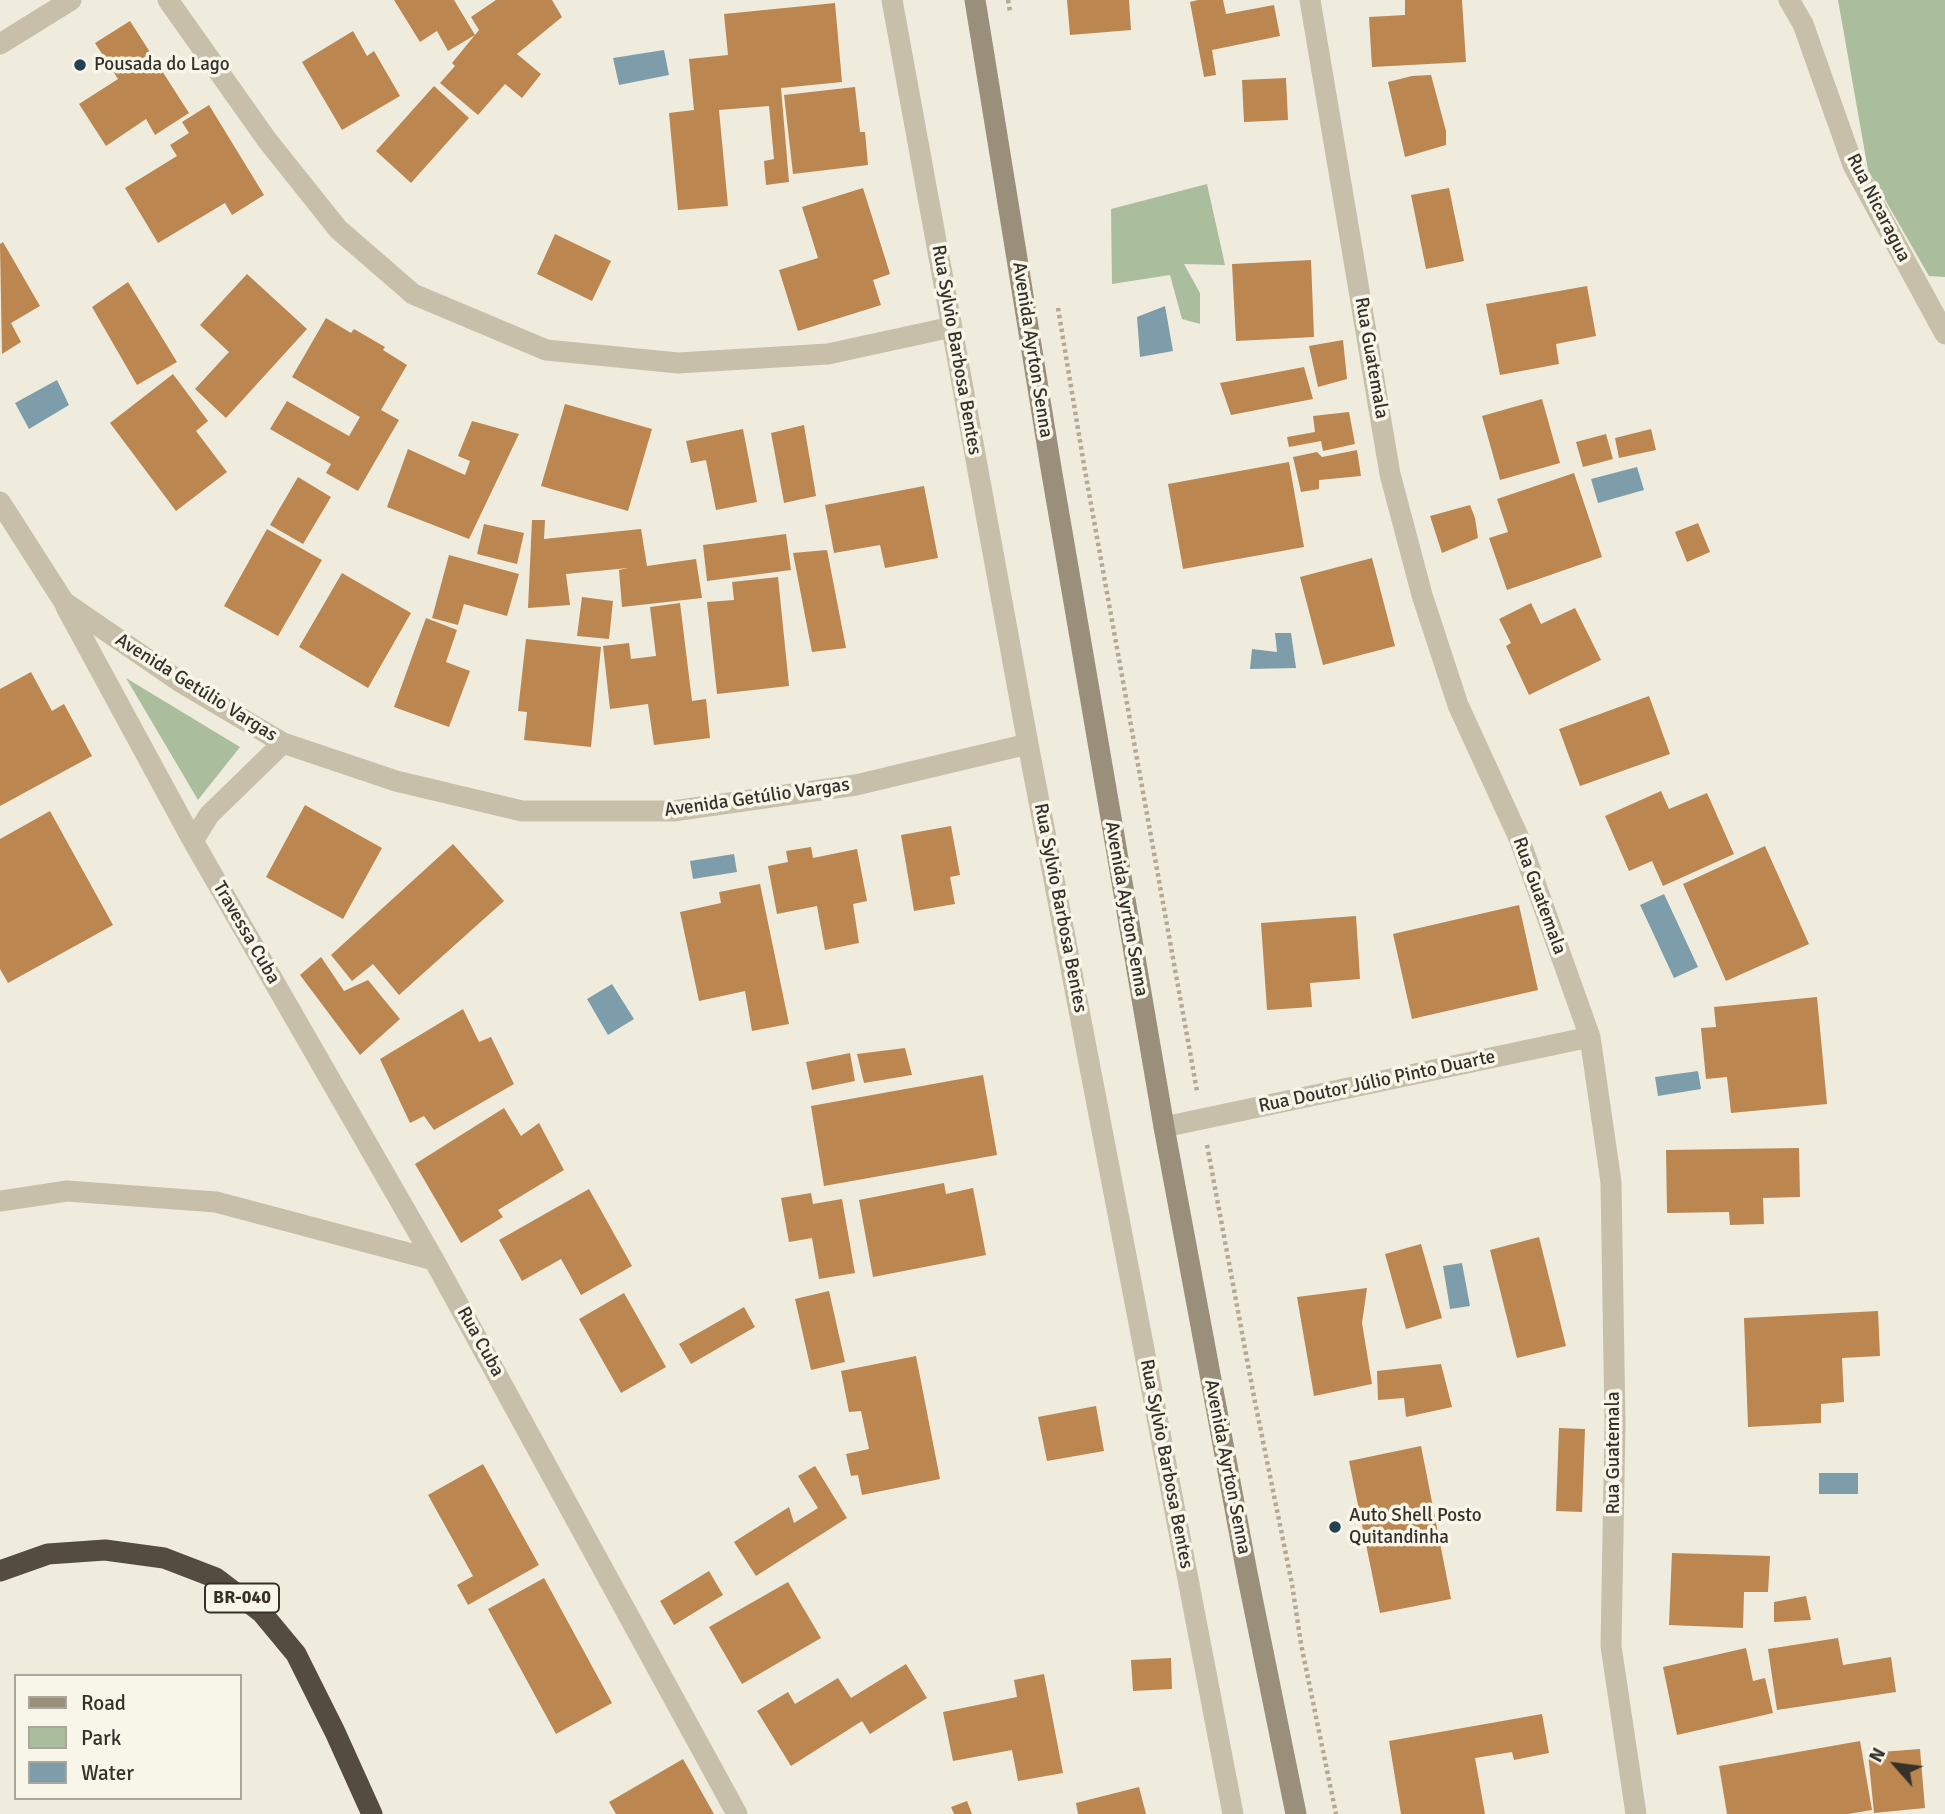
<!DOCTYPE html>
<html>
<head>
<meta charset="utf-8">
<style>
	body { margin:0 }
	#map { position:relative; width:1945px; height:1814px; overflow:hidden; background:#f0ecdd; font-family:Signika,sans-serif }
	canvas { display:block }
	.legend { position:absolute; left:14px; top:1674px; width:228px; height:126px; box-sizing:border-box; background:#f8f5e9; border:2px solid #aaa69c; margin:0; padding:9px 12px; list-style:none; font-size:21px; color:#353029 }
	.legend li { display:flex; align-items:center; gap:14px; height:35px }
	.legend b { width:35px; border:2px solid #aaa69c }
	.north { position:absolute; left:1861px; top:1730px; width:70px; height:70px; -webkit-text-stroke:5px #f8f5e9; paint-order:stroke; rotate:298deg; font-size:19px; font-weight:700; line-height:28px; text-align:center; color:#353029 }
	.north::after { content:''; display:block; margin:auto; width:24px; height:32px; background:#353029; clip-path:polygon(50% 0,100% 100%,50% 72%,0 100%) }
</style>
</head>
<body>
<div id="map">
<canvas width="1945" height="1814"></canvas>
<ul class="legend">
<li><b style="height:9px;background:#9a8f7b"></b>Road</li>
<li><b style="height:19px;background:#aabe9e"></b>Park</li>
<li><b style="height:19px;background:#7e9daa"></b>Water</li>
</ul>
<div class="north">N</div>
</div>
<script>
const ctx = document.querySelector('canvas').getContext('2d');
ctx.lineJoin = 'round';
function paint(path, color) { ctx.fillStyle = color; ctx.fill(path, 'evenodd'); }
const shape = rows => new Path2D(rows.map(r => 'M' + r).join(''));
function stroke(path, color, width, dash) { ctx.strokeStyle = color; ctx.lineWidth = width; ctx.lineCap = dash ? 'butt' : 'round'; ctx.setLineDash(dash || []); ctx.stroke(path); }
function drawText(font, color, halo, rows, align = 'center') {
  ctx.font = font + ' Signika,sans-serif'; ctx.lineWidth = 7; ctx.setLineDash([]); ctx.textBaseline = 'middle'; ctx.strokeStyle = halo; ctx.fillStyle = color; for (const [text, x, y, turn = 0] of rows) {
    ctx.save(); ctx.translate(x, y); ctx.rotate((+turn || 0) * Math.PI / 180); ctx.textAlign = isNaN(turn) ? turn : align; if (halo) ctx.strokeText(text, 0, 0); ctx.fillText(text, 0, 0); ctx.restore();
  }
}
paint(shape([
	[1838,0,1945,0,1945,277,1929,276,1868,170],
	[1207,184,1225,265,1184,264,1200,293,1200,324,1182,319,1170,275,1112,284,1111,209],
	[126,678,240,747,198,800]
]), '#aabe9e');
paint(shape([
	[664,50,669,75,619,85,613,58],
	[1165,306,1173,351,1140,357,1137,317],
	[57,380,69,405,29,429,15,403],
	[1637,467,1644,490,1598,503,1591,479],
	[1275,633,1291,633,1296,668,1250,669,1252,649,1277,652],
	[734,854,737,872,693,879,690,861],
	[1664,894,1698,967,1674,978,1640,905],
	[612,984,634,1019,608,1035,587,999],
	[1698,1071,1701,1089,1658,1096,1655,1077],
	[1462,1263,1470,1306,1450,1309,1443,1266],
	[1819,1473,1858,1473,1858,1494,1819,1494]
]), '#7e9daa');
paint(shape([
	[394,0,454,0,475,35,448,51,437,31,420,42],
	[496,0,552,0,562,17,517,54,541,74,522,98,505,84,478,115,440,83,455,66,452,63,479,30,471,17],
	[1067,0,1129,0,1131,30,1070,35],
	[1198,0,1223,0,1226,14,1274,5,1280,36,1212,50,1216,75,1204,77,1190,2],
	[1405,0,1462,0,1466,62,1372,67,1369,17,1405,15],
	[835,3,842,82,781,88,789,182,766,185,764,161,774,159,769,106,719,110,728,206,678,210,669,113,694,110,689,59,728,55,724,14],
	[130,21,189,113,155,135,146,119,106,146,79,104,118,79,95,43],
	[353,31,367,56,374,51,400,96,342,130,302,62],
	[1431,75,1446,131,1446,145,1405,157,1388,82,1412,76],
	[1286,78,1288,120,1244,122,1242,80],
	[434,86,469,118,411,183,376,151],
	[855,87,860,132,865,132,868,165,793,174,784,95],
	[209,105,264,195,232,215,225,203,158,243,125,188,177,156,170,145,189,133,182,122],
	[863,188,890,274,873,280,881,305,798,331,779,270,818,258,802,207],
	[1449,188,1464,261,1426,269,1411,195],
	[555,234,611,261,592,301,537,274],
	[3,242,40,306,11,323,21,342,2,354,0,244],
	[1311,260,1314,337,1236,341,1232,264],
	[247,274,307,329,226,418,195,389,229,352,200,325],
	[128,282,177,362,137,385,92,307],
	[1587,286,1596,336,1556,344,1559,364,1500,375,1486,304],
	[326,318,351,333,354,329,385,347,383,350,407,365,381,410,399,420,358,491,326,473,331,464,270,429,287,401,349,436,360,417,292,377],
	[1343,340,1347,379,1318,387,1309,346],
	[1304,367,1313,399,1231,415,1220,383],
	[173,374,208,421,196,431,227,472,176,511,110,423],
	[1542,399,1560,463,1500,480,1482,416],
	[565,404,652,429,628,511,541,486],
	[1349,412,1355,444,1323,451,1321,441,1289,447,1287,437,1315,432,1313,416],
	[472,421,519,434,469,539,387,507,408,449,465,475,470,461,458,456],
	[804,425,816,496,784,503,771,433],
	[743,429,757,502,716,510,706,460,691,463,686,441],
	[1651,429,1656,450,1619,458,1615,438],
	[1606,434,1613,459,1583,467,1576,442],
	[1357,450,1361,476,1319,480,1319,489,1301,492,1293,457,1317,452,1322,457],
	[1289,462,1304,547,1183,569,1168,484],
	[1574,473,1602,557,1507,590,1489,538,1508,532,1497,499],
	[298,477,331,497,303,544,270,525],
	[924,486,938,558,885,568,880,545,834,553,825,505],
	[1470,505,1475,518,1478,538,1442,553,1430,516],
	[532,520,545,520,544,539,641,529,647,566,696,559,702,598,622,607,619,570,628,568,566,574,570,605,528,608],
	[1698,523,1710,552,1687,562,1675,532],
	[484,524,524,533,517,564,477,554],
	[267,529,322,560,278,636,224,606],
	[786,534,791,570,707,581,703,545],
	[827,550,846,648,812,652,793,553],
	[449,555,519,574,507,616,464,604,458,625,432,618],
	[1372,558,1395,646,1323,665,1300,577],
	[342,573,411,613,368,688,299,647],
	[778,577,789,686,717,694,707,602,734,600,732,582],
	[582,597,613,601,609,639,577,636],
	[680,603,692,701,706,699,710,738,654,745,648,704,610,709,603,646,629,643,631,659,656,656,650,607],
	[1531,603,1541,624,1575,608,1601,660,1529,695,1506,646,1511,643,1499,619],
	[426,618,457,630,446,662,470,671,449,727,394,707],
	[526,639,601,647,591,747,524,740,527,712,518,711],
	[31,672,52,711,64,704,92,756,0,806,0,689],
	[1649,696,1670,754,1580,786,1559,729],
	[1661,791,1669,809,1707,793,1734,854,1663,886,1652,861,1629,871,1605,816],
	[305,805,382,848,343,919,266,877],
	[50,811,113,925,8,983,0,969,0,839],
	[951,826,960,875,950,877,955,904,914,911,901,835],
	[453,844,504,901,399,995,373,964,352,981,331,955],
	[1765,846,1809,944,1726,981,1683,884],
	[811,847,813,858,857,849,867,901,853,904,859,943,825,950,817,906,777,914,768,866,788,862,786,851],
	[760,884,789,1024,752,1031,745,991,699,1001,680,912,721,903,719,892],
	[1519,905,1538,990,1412,1019,1393,934],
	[1356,916,1360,979,1310,983,1312,1007,1267,1010,1261,923],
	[321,957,344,991,368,980,400,1019,360,1055,300,975],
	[1817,997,1827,1104,1731,1113,1727,1077,1706,1079,1701,1028,1716,1027,1714,1007],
	[463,1009,479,1042,491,1037,514,1084,434,1130,424,1116,410,1123,380,1059],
	[905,1048,912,1075,864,1083,857,1054],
	[850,1053,855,1081,812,1090,806,1062],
	[983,1075,997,1155,824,1186,811,1106],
	[504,1108,521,1136,539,1123,564,1170,498,1210,503,1217,461,1243,415,1164],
	[1799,1148,1800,1197,1763,1198,1764,1224,1730,1225,1729,1212,1667,1213,1666,1150],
	[944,1183,946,1194,973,1188,986,1255,873,1277,859,1200],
	[589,1189,632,1266,581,1295,561,1259,522,1281,499,1240],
	[811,1193,813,1204,842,1199,855,1273,819,1279,812,1238,789,1242,781,1198],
	[1539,1237,1566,1346,1517,1358,1490,1250],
	[1421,1244,1442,1318,1406,1329,1385,1254],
	[1367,1288,1362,1323,1372,1384,1314,1396,1297,1297],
	[829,1291,845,1362,811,1370,795,1299],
	[624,1293,666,1367,621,1393,579,1319],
	[744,1307,755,1327,691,1364,679,1344],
	[1878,1311,1880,1356,1842,1358,1844,1402,1821,1404,1821,1423,1748,1427,1744,1318],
	[916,1356,940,1479,862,1495,858,1475,851,1476,846,1454,869,1449,861,1411,849,1412,841,1371],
	[1441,1364,1452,1407,1406,1417,1404,1398,1378,1400,1377,1371],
	[1096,1406,1104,1451,1047,1461,1038,1417],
	[1559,1428,1585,1429,1582,1512,1556,1511],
	[1421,1446,1451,1599,1380,1613,1349,1461],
	[483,1464,539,1565,468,1605,457,1585,473,1576,428,1495],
	[815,1466,847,1518,756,1576,734,1542,789,1507,794,1523,818,1508,798,1476],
	[1672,1553,1770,1556,1768,1592,1744,1592,1743,1628,1669,1625],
	[709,1571,723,1595,674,1625,660,1601],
	[544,1578,612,1703,556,1734,488,1609],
	[788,1582,821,1638,742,1684,709,1627],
	[1806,1596,1811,1620,1774,1622,1774,1602],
	[1838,1638,1843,1665,1891,1657,1896,1692,1777,1710,1768,1649],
	[1746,1648,1753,1681,1765,1678,1773,1713,1677,1735,1663,1667],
	[1171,1658,1172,1689,1133,1691,1131,1660],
	[906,1664,927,1698,870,1734,862,1721,791,1766,757,1711,788,1692,795,1704,838,1678,851,1698],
	[1044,1674,1063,1773,1018,1781,1012,1750,953,1761,943,1712,1017,1697,1014,1680],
	[1542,1714,1549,1753,1514,1760,1512,1752,1475,1758,1485,1814,1401,1814,1389,1741],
	[1860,1741,1872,1810,1848,1814,1727,1814,1719,1766],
	[1920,1749,1925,1808,1874,1813,1868,1753],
	[683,1759,714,1814,616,1814,609,1802],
	[1139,1787,1146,1814,1078,1814,1076,1803],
	[967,1801,972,1814,954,1814,951,1807]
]), '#bb864f');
stroke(shape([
	[1008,0,1010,12],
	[1058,308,1085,471,1197,1091],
	[1207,1145,1254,1397,1292,1584,1301,1644,1336,1814]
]), '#b3a994', 4.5, [3.5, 3.5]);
stroke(shape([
	[168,0,267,140,338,229,413,294,546,350,678,363,828,354,952,327],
	[892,0,1028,744,1233,1814],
	[1310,0,1390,474,1422,595,1458,705,1519,838,1590,1037,1611,1182,1615,1424,1611,1646,1636,1814],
	[1789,0,1803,24,1853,165,1945,334],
	[0,44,71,0],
	[0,502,64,602,182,683,283,743,396,781,522,811,673,811,856,785,1028,744],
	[66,607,193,841,434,1260],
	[193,841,209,815,283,743],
	[1164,1127,1590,1037],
	[0,1201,67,1191,216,1202,434,1260,737,1814]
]), '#c7bfaa', 21);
stroke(shape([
	[975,0,1051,468,1164,1127,1247,1573,1296,1814]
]), '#9a8f7b', 21);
stroke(shape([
	[0,1571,48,1554,105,1550,164,1558,216,1578,262,1613,296,1654,335,1732,372,1814]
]), '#554c40', 21);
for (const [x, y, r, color] of [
	[80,65,7,"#224253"],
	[1335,1527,7,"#224253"]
]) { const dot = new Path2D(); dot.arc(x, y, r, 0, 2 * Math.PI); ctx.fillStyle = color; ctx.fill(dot); stroke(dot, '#f8f5e9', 2.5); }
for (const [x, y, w] of [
	[242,1598,74]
]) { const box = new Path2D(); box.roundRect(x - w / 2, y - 14.5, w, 29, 5); ctx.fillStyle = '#f8f5e9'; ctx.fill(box); stroke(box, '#353029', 2); }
drawText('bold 18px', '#353029', null, [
	["BR-040",242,1598]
]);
drawText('19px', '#353029', '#f8f5e9', [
	["Pousada do Lago",94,65],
	["Auto Shell Posto",1349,1516],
	["Quitandinha",1349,1538]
], 'left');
drawText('19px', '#353029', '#f8f5e9', [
	["Rua Nicaragua",1878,208,63],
	["Rua Sylvio Barbosa Bentes",956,350,80],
	["Avenida Ayrton Senna",1032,350,81],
	["Rua Guatemala",1371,358,80],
	["Avenida Getúlio Vargas",196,688,32],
	["Avenida Getúlio Vargas",757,798,-8],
	["Rua Guatemala",1539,896,70],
	["Rua Sylvio Barbosa Bentes",1060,908,79],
	["Avenida Ayrton Senna",1126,909,80],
	["Travessa Cuba",246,933,60],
	["Rua Doutor Júlio Pinto Duarte",1377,1082,-12],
	["Rua Cuba",480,1342,61],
	["Rua Guatemala",1614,1453,-90],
	["Rua Sylvio Barbosa Bentes",1166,1464,79],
	["Avenida Ayrton Senna",1227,1467,79]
]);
</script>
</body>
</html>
